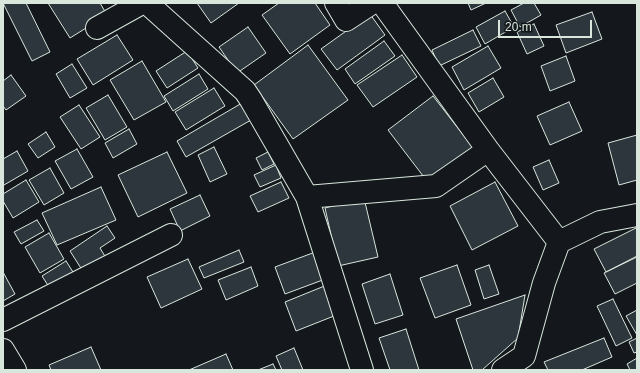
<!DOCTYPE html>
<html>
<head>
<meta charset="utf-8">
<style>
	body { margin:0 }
	#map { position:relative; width:640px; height:373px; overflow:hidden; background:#14181c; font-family:Helvetica,sans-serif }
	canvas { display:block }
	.frame { position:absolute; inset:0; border:4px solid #d8e6dc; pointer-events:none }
	.scale { position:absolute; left:498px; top:20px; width:94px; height:18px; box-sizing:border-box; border:2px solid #d8e6dc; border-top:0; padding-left:5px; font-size:12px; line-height:14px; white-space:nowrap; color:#d8e6dc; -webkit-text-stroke:3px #14181c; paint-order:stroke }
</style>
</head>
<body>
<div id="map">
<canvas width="640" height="373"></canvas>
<div class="frame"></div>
<div class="scale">20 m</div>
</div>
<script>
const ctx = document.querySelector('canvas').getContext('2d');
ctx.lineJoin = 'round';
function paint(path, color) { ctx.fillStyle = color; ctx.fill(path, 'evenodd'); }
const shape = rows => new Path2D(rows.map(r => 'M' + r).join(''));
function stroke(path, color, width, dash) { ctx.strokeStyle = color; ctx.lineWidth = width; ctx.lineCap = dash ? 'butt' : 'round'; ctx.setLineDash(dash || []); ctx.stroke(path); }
const building = shape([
	[3,3,26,3,50,52,32,61,3,3],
	[48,3,100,3,107,15,70,38,48,3],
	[197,3,239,3,211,23,197,3],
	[279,3,315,3,330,25,290,54,262,15,279,3],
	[468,3,486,3,471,10,468,3],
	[524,3,534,3,541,15,520,27,511,10,524,3],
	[505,11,514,27,485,44,476,27,505,11],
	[592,12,602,39,566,53,556,25,592,12],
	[370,14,385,35,337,70,321,49,370,14],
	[534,24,544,46,527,54,517,32,534,24],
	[248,27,266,53,237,73,219,47,248,27],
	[473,30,481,46,439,66,432,50,473,30],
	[117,35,133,60,93,85,77,59,117,35],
	[384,41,395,56,355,84,345,69,384,41],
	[308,45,348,100,293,139,254,85,308,45],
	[488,46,501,68,464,90,452,67,488,46],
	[187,51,198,68,167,88,156,71,187,51],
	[402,55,417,77,373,107,357,85,402,55],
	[566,56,575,81,550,91,541,66,566,56],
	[142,61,166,102,134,120,110,80,142,61],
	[72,64,87,88,70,98,56,74,72,64],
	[199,74,208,89,173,111,164,96,199,74],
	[11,75,26,96,6,110,3,106,3,81,11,75],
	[493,78,504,97,479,112,468,93,493,78],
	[214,88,225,106,186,130,175,112,214,88],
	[108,95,127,127,105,140,86,108,108,95],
	[433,96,475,150,430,185,388,130,433,96],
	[569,102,582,131,550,145,537,116,569,102],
	[242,103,251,120,186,157,177,141,242,103],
	[79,105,100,137,81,149,60,117,79,105],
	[129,129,137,144,113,158,105,143,129,129],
	[46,132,55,147,38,158,28,144,46,132],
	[637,135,637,180,619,185,608,143,637,135],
	[214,147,227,174,210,182,198,155,214,147],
	[77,149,93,177,71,189,55,161,77,149],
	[17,151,28,171,4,185,3,183,3,159,17,151],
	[167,152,187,193,138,217,118,175,167,152],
	[268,152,274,164,262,170,256,158,268,152],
	[549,160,559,183,543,190,533,167,549,160],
	[276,165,281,178,260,187,254,175,276,165],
	[50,168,64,193,44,205,29,180,50,168],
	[26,180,39,202,13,218,3,201,3,194,26,180],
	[281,182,289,198,258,212,250,196,281,182],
	[495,182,518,226,472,250,450,206,495,182],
	[101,187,116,220,57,245,42,213,101,187],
	[200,195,210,216,180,231,170,209,200,195],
	[364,198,378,257,338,266,325,208,364,198],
	[37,220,44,231,21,244,14,232,37,220],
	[107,226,115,238,100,248,106,258,84,273,70,251,107,226],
	[636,228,637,230,637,256,606,272,594,249,636,228],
	[49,233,64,259,40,273,25,247,49,233],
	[239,250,244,262,204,278,199,267,239,250],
	[318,251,328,278,285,294,275,267,318,251],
	[637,257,637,283,615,294,604,273,637,257],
	[188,259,202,289,161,308,147,277,188,259],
	[66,261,73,272,49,287,42,276,66,261],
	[457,265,471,305,435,318,420,278,457,265],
	[489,265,499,294,484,299,475,270,489,265],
	[251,267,258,286,226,300,218,280,251,267],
	[3,272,15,294,3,301,3,272],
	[390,274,403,315,375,324,362,284,390,274],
	[327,285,339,314,296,331,285,302,327,285],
	[525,295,518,338,482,370,473,370,456,319,525,295],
	[613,299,632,338,616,346,597,306,613,299],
	[637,310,637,335,626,316,637,310],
	[406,329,419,370,390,370,379,338,406,329],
	[604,338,612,357,582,370,548,370,544,362,604,338],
	[637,338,637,352,634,353,629,342,637,338],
	[91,347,101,370,51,370,49,365,91,347],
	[294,348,303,370,282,370,276,356,294,348],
	[226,354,233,370,189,370,226,354],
	[637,358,637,370,630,370,627,364,637,358],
	[273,364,276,370,258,370,273,364]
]);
paint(building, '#2c363c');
stroke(building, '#d8e6dc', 1);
const minor = shape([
	[147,3,245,91,251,100,307,197,362,370],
	[336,3,346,20,372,3],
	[382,3,488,150,559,242],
	[97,28,142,3],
	[307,197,436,186,488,150],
	[3,320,171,235],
	[3,350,15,370],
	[503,370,524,356,544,283,559,242,600,222,637,215]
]);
stroke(minor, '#d8e6dc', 24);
stroke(minor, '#14181c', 22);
</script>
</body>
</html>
